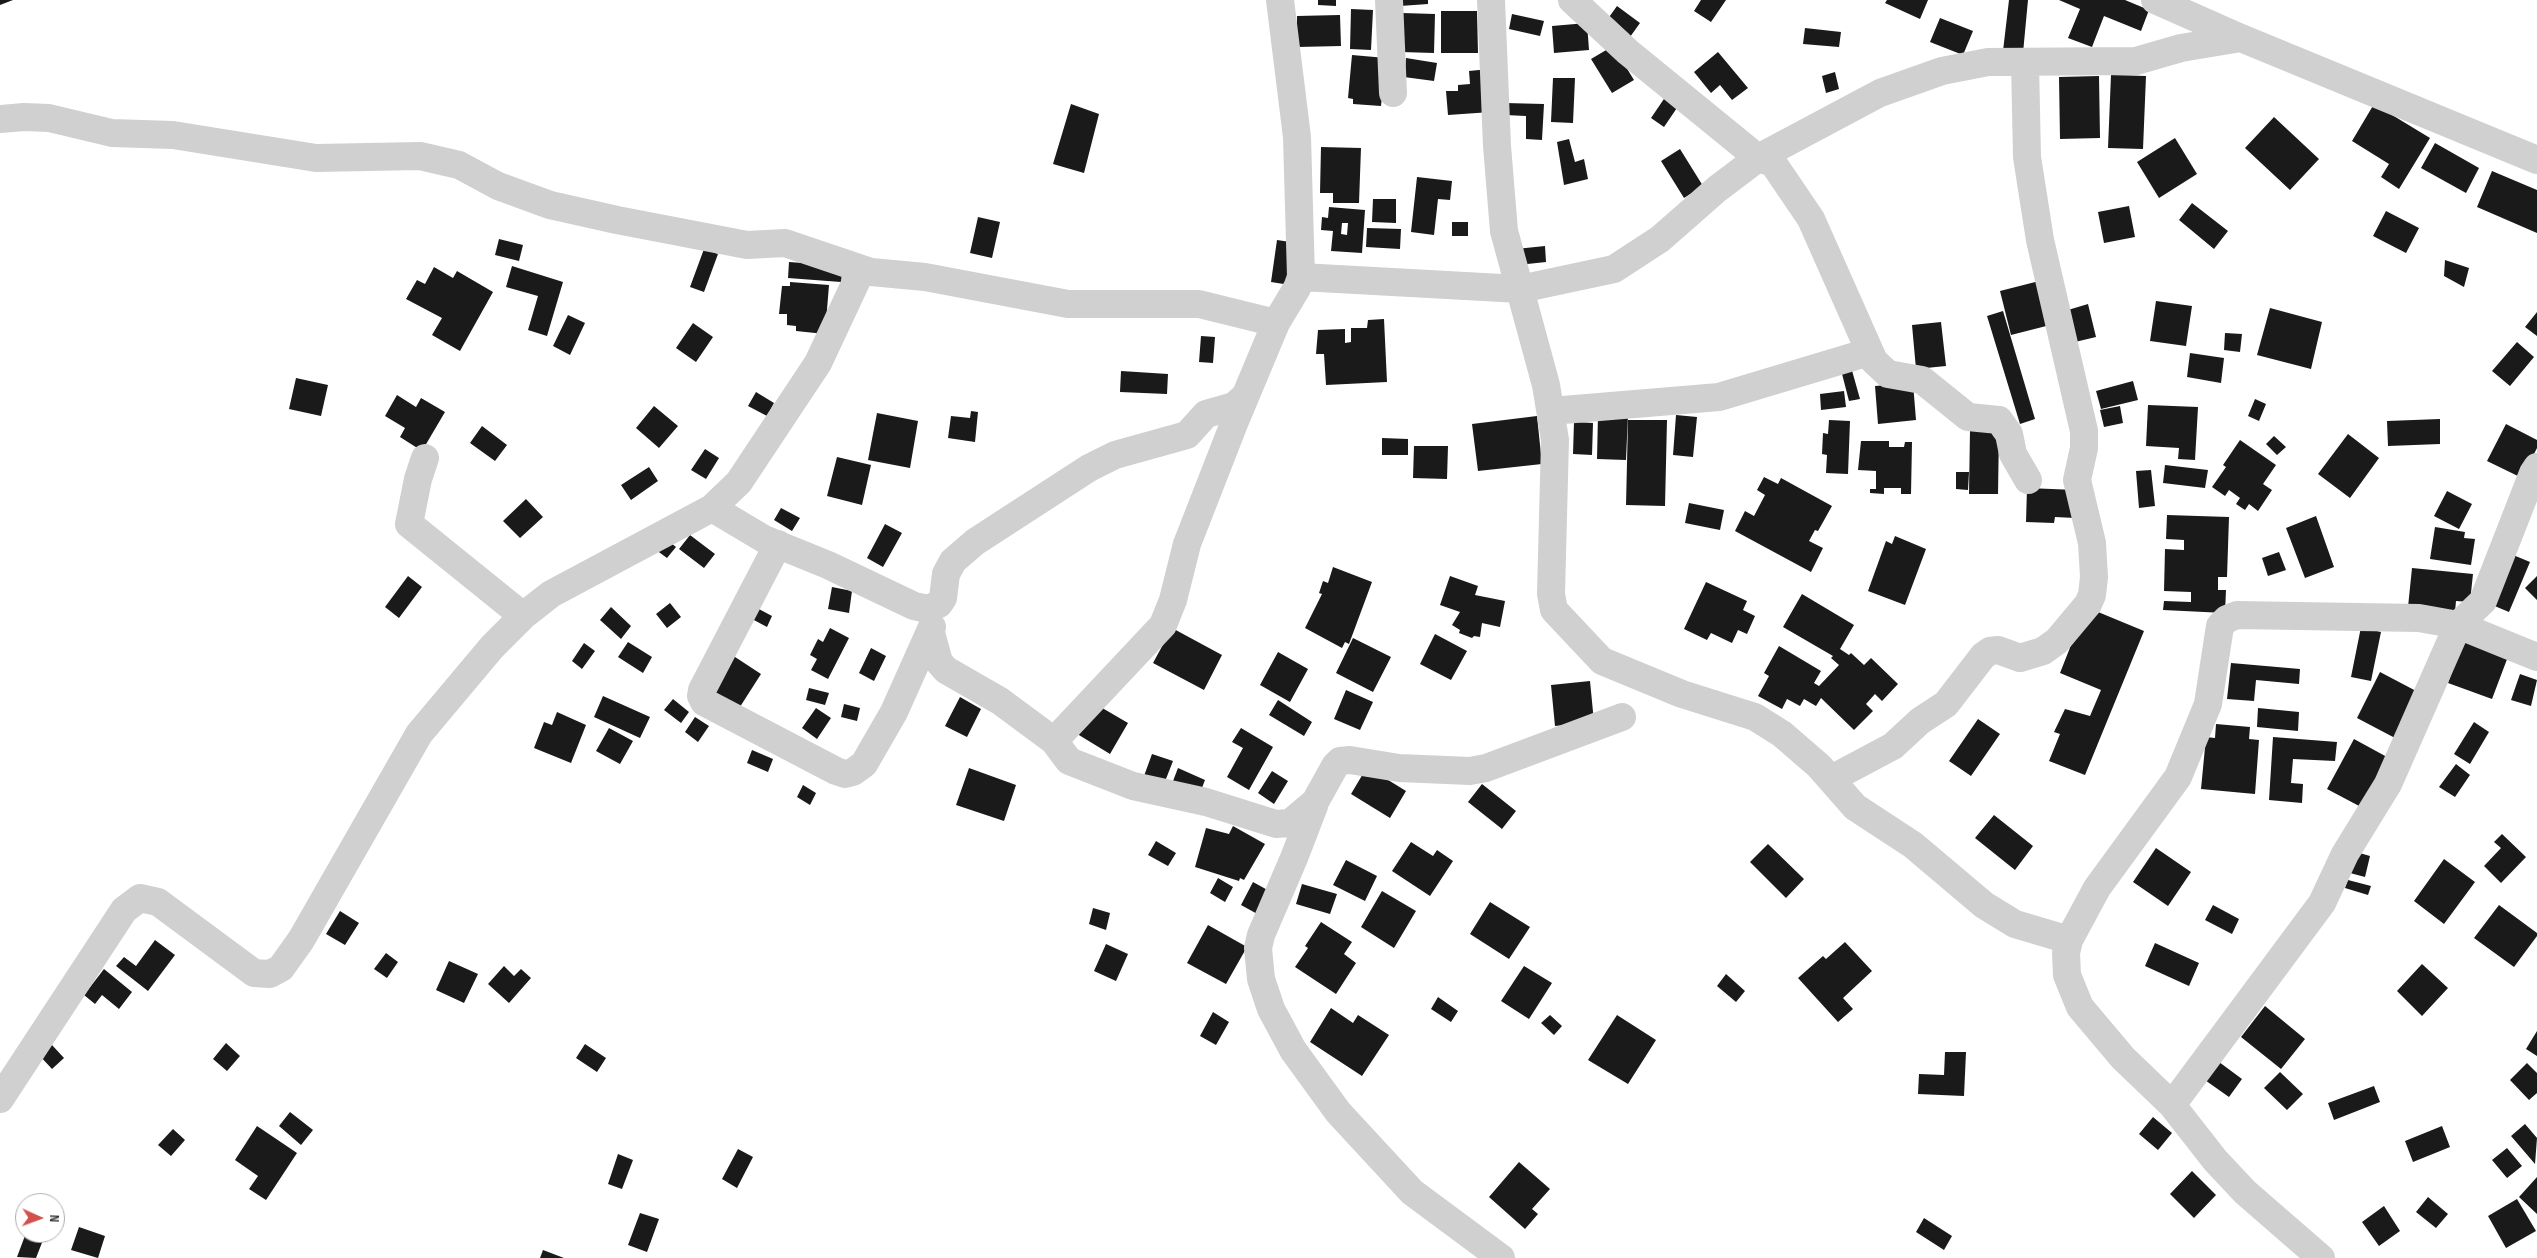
<!DOCTYPE html>
<html>
<head>
<meta charset="utf-8">
<style>
	body { margin:0 }
	#map { position:relative; width:2537px; height:1258px; overflow:hidden; background:#fff; font-family:"Sofia Sans Condensed",sans-serif }
	canvas { display:block }
	.north { position:absolute; left:15px; top:1193px; width:50px; height:50px; box-sizing:border-box; background:#fff; border:1px solid #adadad; border-radius:50%; rotate:92deg; font-size:14px; font-weight:700; line-height:20px; text-align:center; color:#333 }
	.north::after { content:''; display:block; margin:auto; width:18px; height:22px; background:#d3514c; clip-path:polygon(50% 0,100% 100%,50% 72%,0 100%) }
</style>
</head>
<body>
<div id="map">
<canvas width="2537" height="1258"></canvas>
<div class="north">N</div>
</div>
<script>
const ctx = document.querySelector('canvas').getContext('2d');
ctx.lineJoin = 'round';
function paint(path, color) { ctx.fillStyle = color; ctx.fill(path, 'evenodd'); }
const shape = rows => new Path2D(rows.map(r => 'M' + r).join(''));
function stroke(path, color, width, dash) { ctx.strokeStyle = color; ctx.lineWidth = width; ctx.lineCap = dash ? 'butt' : 'round'; ctx.setLineDash(dash || []); ctx.stroke(path); }
paint(shape([
	[0,0,13,0,0,5],
	[1318,0,1336,0,1336,6,1318,5],
	[1400,0,1428,0,1428,4,1400,6],
	[1701,0,1726,0,1711,22,1694,11],
	[1887,0,1928,0,1920,19,1885,3],
	[2009,0,2028,0,2023,53,2003,51],
	[2059,0,2125,0,2149,10,2141,31,2104,16,2092,47,2068,38,2080,9],
	[1617,6,1640,23,1630,37,1607,20],
	[1351,9,1373,10,1371,50,1350,49],
	[1441,11,1477,11,1478,53,1441,53],
	[1402,13,1435,14,1434,53,1401,52],
	[1512,14,1544,21,1540,36,1509,29],
	[1340,15,1341,46,1297,47,1297,16],
	[1940,18,1973,31,1963,55,1930,42],
	[1587,23,1589,50,1554,53,1552,26],
	[1805,28,1841,32,1839,47,1803,44],
	[1613,46,1634,80,1612,93,1591,59],
	[1718,52,1748,88,1732,100,1720,85,1711,93,1694,72],
	[1352,55,1386,58,1381,106,1353,104,1353,99,1348,98],
	[1406,58,1437,63,1434,81,1404,77],
	[1489,69,1491,112,1448,115,1446,91,1458,91,1458,85,1470,84,1469,71],
	[1835,72,1839,89,1826,93,1822,76],
	[2111,75,2146,76,2143,149,2108,148],
	[2099,76,2100,138,2060,139,2059,77],
	[1553,78,1575,78,1573,123,1551,122],
	[1668,93,1681,102,1664,127,1651,118],
	[1505,103,1544,104,1542,140,1526,139,1526,116,1505,115],
	[1071,104,1099,114,1084,173,1053,164],
	[2374,104,2430,138,2399,189,2381,177,2389,164,2352,141],
	[2274,117,2319,159,2290,190,2245,148],
	[2175,138,2197,174,2159,198,2137,162],
	[1569,139,1575,162,1584,159,1588,179,1564,185,1557,142],
	[2435,143,2479,168,2466,193,2421,168],
	[1321,147,1361,148,1359,203,1333,203,1333,193,1320,193],
	[1680,149,1703,186,1684,198,1661,161],
	[2492,171,2537,190,2537,233,2477,207],
	[1417,177,1452,181,1450,200,1438,199,1434,235,1411,232],
	[1373,199,1396,199,1396,223,1372,222],
	[2192,203,2228,231,2214,249,2179,220],
	[2129,206,2135,237,2104,243,2098,212],
	[1329,207,1365,210,1362,253,1331,251,1333,231,1321,230,1322,217,1328,218],
	[1342,223,1348,223,1347,235,1341,234],
	[2386,211,2419,228,2406,253,2373,236],
	[978,217,1000,222,992,258,970,253],
	[1452,222,1468,222,1468,236,1452,236],
	[1367,228,1401,229,1400,249,1366,247],
	[499,239,523,245,519,261,495,255],
	[1277,240,1297,243,1290,285,1271,282],
	[1545,246,1546,262,1518,265,1516,249],
	[704,249,718,254,704,292,690,287],
	[2445,260,2469,268,2464,287,2444,276],
	[789,262,843,266,841,282,788,278],
	[512,266,563,282,547,336,528,330,538,296,506,287],
	[434,267,453,278,457,271,493,292,460,351,432,335,442,318,406,299,417,280,425,284],
	[2047,279,2058,323,2011,335,2000,291],
	[790,282,829,285,825,334,796,331,796,326,787,325,787,314,779,314,782,286,790,286],
	[2156,301,2192,306,2186,346,2150,341],
	[2088,304,2096,337,2075,342,2068,310],
	[2270,308,2322,322,2311,369,2257,355],
	[2003,311,2035,419,2020,424,1987,316],
	[2537,312,2537,336,2525,327],
	[568,315,585,323,570,355,553,346],
	[1384,319,1387,382,1326,385,1324,354,1316,354,1318,330,1345,329,1345,343,1351,342,1351,328,1367,328,1368,320],
	[1941,322,1946,366,1916,369,1912,325],
	[693,323,713,337,696,362,676,348],
	[2225,333,2242,334,2240,352,2224,350],
	[1201,336,1215,337,1213,363,1199,362],
	[2517,342,2534,357,2510,386,2492,371],
	[2190,353,2224,358,2221,383,2187,377],
	[1851,367,1860,399,1849,401,1841,370],
	[1121,371,1168,374,1167,394,1120,392],
	[296,378,328,385,321,416,289,409],
	[2133,381,2138,400,2101,409,2096,391],
	[1913,383,1916,420,1878,424,1875,386],
	[1844,391,1846,407,1821,410,1820,394],
	[756,392,774,403,767,416,748,406],
	[397,395,416,407,421,398,445,412,422,451,400,437,405,428,385,416],
	[2255,399,2266,404,2259,421,2248,416],
	[2148,405,2198,407,2195,460,2178,459,2179,448,2146,446],
	[654,406,678,426,659,448,636,428],
	[2120,406,2123,423,2104,427,2100,410],
	[971,411,978,412,975,442,948,438,951,416,970,418],
	[877,413,918,421,910,468,868,460],
	[1598,414,1628,415,1626,460,1597,459],
	[1676,415,1697,417,1693,457,1673,455],
	[1537,416,1542,464,1478,471,1472,424],
	[2440,419,2440,444,2388,446,2387,421],
	[1628,420,1667,420,1665,506,1626,505],
	[1829,420,1850,421,1848,474,1826,473,1827,455,1822,454,1823,433,1828,434],
	[1574,422,1593,423,1592,455,1573,454],
	[2506,424,2537,440,2537,448,2522,478,2487,461],
	[482,426,507,445,495,461,470,443],
	[1970,430,1999,430,1998,494,1969,494],
	[2348,434,2379,458,2350,498,2318,474],
	[2274,436,2286,447,2277,455,2266,444],
	[1382,438,1408,439,1408,455,1382,455],
	[2240,440,2276,465,2263,484,2272,490,2258,511,2249,504,2245,510,2236,504,2240,498,2229,490,2225,496,2212,487,2226,467,2223,465],
	[1861,441,1889,441,1889,447,1904,447,1905,442,1912,442,1911,494,1901,494,1901,488,1884,488,1884,494,1870,493,1870,489,1876,489,1876,471,1858,470],
	[1414,446,1448,446,1447,479,1413,478],
	[705,449,719,458,706,479,691,470],
	[837,457,871,465,862,505,827,496],
	[2165,465,2208,470,2205,488,2163,483],
	[649,467,658,481,631,500,621,485],
	[2151,470,2155,506,2139,508,2136,471],
	[1956,472,1969,472,1968,490,1956,489],
	[1764,477,1778,484,1781,478,1832,506,1818,531,1815,530,1809,541,1823,548,1811,572,1735,531,1745,511,1754,516,1765,495,1757,490],
	[2027,488,2076,490,2075,518,2055,517,2054,523,2026,522],
	[2447,491,2472,504,2459,529,2434,516],
	[526,499,543,517,520,538,503,521],
	[1689,503,1724,510,1720,530,1685,523],
	[781,508,800,518,792,531,774,520],
	[2167,515,2229,517,2227,577,2218,577,2218,590,2226,590,2225,613,2163,610,2164,601,2191,602,2191,592,2164,591,2165,549,2184,550,2184,540,2166,539],
	[2316,516,2334,567,2305,578,2286,528],
	[885,524,902,533,883,567,867,558],
	[2435,527,2465,532,2464,538,2475,539,2471,565,2430,559],
	[661,535,676,547,667,558,652,547],
	[690,535,715,554,704,568,679,549],
	[1895,536,1926,549,1905,605,1868,591,1886,541,1892,544],
	[2279,552,2286,570,2268,576,2262,558],
	[2506,552,2530,562,2509,612,2485,602],
	[1333,567,1372,582,1349,644,1345,642,1342,648,1305,628,1322,594,1319,593,1323,581,1328,583],
	[2412,568,2473,574,2470,602,2456,601,2455,612,2408,607],
	[408,576,422,587,399,618,385,607],
	[1450,576,1478,586,1475,595,1505,601,1500,627,1482,623,1480,637,1474,636,1472,638,1459,633,1460,630,1452,625,1460,612,1440,605],
	[2537,576,2537,600,2525,588],
	[1706,582,1747,601,1743,610,1755,616,1747,634,1738,630,1732,643,1711,633,1707,640,1684,629],
	[832,587,852,591,849,613,828,609],
	[1802,594,1854,625,1840,649,1849,655,1851,653,1864,665,1871,658,1898,684,1882,701,1875,694,1866,704,1873,711,1854,730,1821,698,1816,706,1804,699,1800,706,1787,699,1782,709,1758,696,1769,676,1764,673,1779,646,1821,671,1814,683,1819,686,1839,665,1831,658,1833,656,1783,627],
	[670,603,681,617,667,628,656,614],
	[611,607,631,626,621,639,600,620],
	[2086,607,2144,631,2085,775,2049,761,2060,734,2054,732,2065,709,2090,716,2101,690,2060,673],
	[757,608,772,616,767,627,752,619],
	[2361,627,2381,632,2371,681,2351,677],
	[830,628,849,638,828,679,811,670,817,659,810,655,818,639,823,642],
	[1172,628,1222,655,1204,690,1153,663],
	[1435,634,1467,651,1451,680,1420,664],
	[2465,637,2509,654,2492,699,2448,683],
	[1353,638,1391,657,1373,692,1336,673],
	[628,642,652,657,643,673,618,657],
	[584,643,595,651,582,669,572,661],
	[871,648,886,656,874,681,859,673],
	[1278,652,1308,669,1290,702,1260,685],
	[732,655,761,674,738,710,709,691],
	[2231,663,2300,669,2299,684,2256,680,2254,701,2227,699],
	[2380,672,2418,692,2395,738,2357,718],
	[2520,674,2537,680,2531,706,2511,700],
	[1590,681,1594,722,1555,726,1551,685],
	[809,688,829,693,825,705,806,700],
	[1346,690,1373,702,1360,730,1334,719],
	[603,696,650,717,640,738,594,717],
	[960,697,981,709,967,737,945,726],
	[673,699,689,712,681,723,664,710],
	[1278,700,1312,722,1304,736,1269,715],
	[1092,702,1128,723,1110,754,1074,732],
	[844,704,860,708,857,721,841,717],
	[816,708,831,718,817,739,802,728],
	[2258,708,2299,712,2298,731,2257,727],
	[557,712,586,725,571,763,534,748,544,722,552,725],
	[695,717,709,726,698,742,685,732],
	[1978,719,2000,734,1971,776,1949,761],
	[2474,722,2489,732,2470,764,2454,754],
	[2216,724,2250,727,2249,739,2259,740,2255,794,2201,789,2206,737,2215,738],
	[609,728,633,741,620,764,596,751],
	[1241,728,1273,747,1249,790,1227,777,1243,748,1232,742],
	[2273,737,2337,742,2335,761,2293,759,2291,783,2303,784,2302,803,2269,800],
	[2354,739,2387,757,2361,807,2327,789],
	[752,750,773,759,768,772,747,763],
	[1152,754,1173,761,1164,784,1144,776],
	[2456,764,2470,775,2455,797,2439,787],
	[1367,767,1406,791,1390,818,1351,794],
	[969,768,1016,785,1004,821,956,805],
	[1178,768,1205,780,1200,793,1173,781],
	[1272,771,1288,781,1274,804,1258,793],
	[1482,784,1516,811,1502,829,1468,802],
	[803,785,816,793,810,805,797,797],
	[1994,815,2033,846,2015,870,1975,838],
	[1233,826,1265,844,1244,880,1240,878,1239,881,1195,867,1206,828,1229,834],
	[2502,834,2526,857,2501,883,2484,866,2501,848,2494,842],
	[1156,841,1176,853,1168,866,1148,855],
	[1411,842,1433,856,1437,850,1453,861,1430,896,1392,871],
	[1768,844,1804,879,1786,898,1750,862],
	[2156,848,2191,872,2168,906,2133,882],
	[2356,852,2370,856,2365,877,2350,873],
	[2444,859,2475,882,2444,924,2414,901],
	[1346,860,1377,876,1365,901,1333,885],
	[1218,878,1233,887,1225,902,1210,893],
	[2348,880,2371,886,2368,895,2345,888],
	[1253,882,1273,893,1261,916,1241,905],
	[1302,884,1337,894,1330,914,1296,904],
	[1382,891,1416,911,1394,948,1361,927],
	[1490,902,1530,927,1509,959,1470,934],
	[2213,905,2239,919,2232,934,2205,920],
	[2499,905,2537,933,2537,936,2514,967,2474,938],
	[1093,908,1110,913,1106,930,1089,924],
	[340,911,359,923,345,945,326,934],
	[1321,922,1352,942,1344,954,1356,963,1336,994,1295,967,1308,948,1305,946],
	[1208,925,1247,947,1226,984,1187,963],
	[155,940,175,955,148,991,116,966,124,957,136,966],
	[1845,942,1872,971,1843,998,1853,1009,1838,1022,1798,978,1823,956,1826,959],
	[2155,943,2199,963,2189,986,2145,966],
	[1106,944,1128,954,1116,981,1094,971],
	[386,953,398,962,387,978,374,969],
	[449,961,478,974,464,1003,436,990],
	[2422,964,2448,988,2422,1016,2397,991],
	[504,966,514,976,521,969,531,978,509,1003,488,984],
	[1524,966,1552,983,1529,1019,1501,1001],
	[104,969,132,992,119,1009,102,995,95,1004,84,995],
	[1726,974,1745,991,1736,1002,1717,986],
	[1438,997,1458,1011,1451,1022,1431,1009],
	[2265,1006,2305,1039,2281,1069,2241,1037],
	[1331,1008,1353,1023,1358,1015,1389,1035,1362,1076,1310,1042],
	[1213,1012,1229,1022,1216,1045,1200,1036],
	[1550,1015,1562,1026,1554,1035,1541,1023],
	[1617,1015,1656,1040,1628,1084,1588,1060],
	[2537,1031,2537,1056,2526,1049],
	[226,1043,240,1056,227,1071,213,1059],
	[585,1044,606,1058,597,1072,576,1058],
	[52,1045,64,1058,52,1069,39,1055],
	[1945,1052,1966,1052,1964,1096,1918,1094,1919,1074,1944,1075],
	[2215,1059,2242,1079,2229,1097,2202,1078],
	[2527,1063,2537,1073,2537,1093,2529,1100,2510,1080],
	[2280,1072,2303,1094,2287,1110,2264,1088],
	[2374,1086,2380,1102,2334,1120,2328,1103],
	[290,1112,313,1130,301,1145,279,1126],
	[2153,1117,2172,1133,2158,1150,2139,1134],
	[2525,1124,2537,1138,2535,1164,2511,1136],
	[257,1126,297,1153,266,1200,249,1189,258,1176,235,1160],
	[2442,1126,2450,1147,2413,1162,2405,1141],
	[173,1129,185,1140,171,1156,158,1145],
	[2507,1148,2522,1166,2507,1178,2492,1160],
	[738,1149,753,1157,737,1188,722,1179],
	[618,1154,633,1160,622,1189,608,1184],
	[1519,1162,1550,1189,1532,1209,1538,1214,1525,1229,1489,1197],
	[2192,1171,2216,1195,2194,1218,2170,1194],
	[2537,1177,2537,1214,2519,1197],
	[2428,1197,2448,1214,2436,1228,2416,1212],
	[2517,1199,2536,1231,2506,1248,2488,1216],
	[2384,1206,2400,1231,2379,1246,2362,1222],
	[640,1213,659,1219,647,1252,628,1245],
	[1924,1218,1952,1236,1944,1250,1916,1232],
	[79,1227,105,1236,98,1258,71,1250],
	[26,1233,45,1235,36,1258,17,1257],
	[543,1250,564,1258,540,1258]
]), '#1a1a1a');
stroke(shape([
	[1389,0,1393,93],
	[1491,0,1497,146,1504,231,1546,385,1555,440,1551,594,1554,610,1602,661,1682,694,1755,717,1782,734,1819,766,1855,807,1913,845,1984,905,2015,924,2069,940],
	[1572,0,1628,52,1758,158,1773,163,1811,219,1874,361,1888,374,1922,380,1968,417,1999,420,2009,434,2013,454,2028,480],
	[2155,0,2241,38,2537,160],
	[0,119,24,117,49,118,112,133,173,135,316,158,420,156,459,165,498,186,550,205,617,220,747,245,785,243,862,269],
	[1301,277,1520,289,1614,269,1660,239,1717,189,1758,158,1880,93,1942,71,1988,62,2136,61,2181,48,2241,38],
	[1551,411,1719,397,1869,352],
	[425,458,418,479,409,524,523,616],
	[712,508,764,539,828,565,914,606,928,609,939,604,943,598,946,574,953,561,975,542,1089,468,1115,455,1187,435,1206,414,1234,406,1245,396],
	[778,544,702,690,701,696,704,702,836,771,845,774,853,772,864,764,894,712,932,627],
	[931,633,939,662,946,670,1000,701,1054,741,1069,761,1133,786,1206,802,1276,824,1290,823,1315,802,1335,766,1340,761,1350,760,1399,768,1470,771,1486,768,1622,717],
	[1054,741,1163,625,1173,600,1187,544,1235,421,1276,323,1297,288,1301,277,1297,137,1280,0],
	[1831,779,1893,746,1920,721,1946,704,1983,656,1990,651,1998,650,2020,658,2043,651,2057,641,2088,604,2092,595,2094,577,2092,543,2077,480,2084,448,2084,431,2040,240,2027,157,2025,62],
	[1314,806,1294,858,1261,935,1258,948,1261,979,1271,1009,1293,1050,1338,1112,1412,1192,1501,1258],
	[0,1099,124,910,140,898,158,902,254,973,270,974,281,968,301,940,419,734,492,647,523,616,551,594,712,508,739,482,818,363,862,269,871,272,925,277,1068,304,1199,304,1276,323],
	[2172,1105,2322,903,2345,854,2388,784,2458,625,2483,601,2533,473,2537,467],
	[2321,1258,2245,1192,2215,1160,2172,1105,2123,1058,2080,1007,2067,975,2066,953,2069,940,2097,888,2178,777,2208,704,2220,626,2227,619,2237,615,2419,618,2458,625,2537,657]
]), '#d0d0d0', 28);
</script>
</body>
</html>
